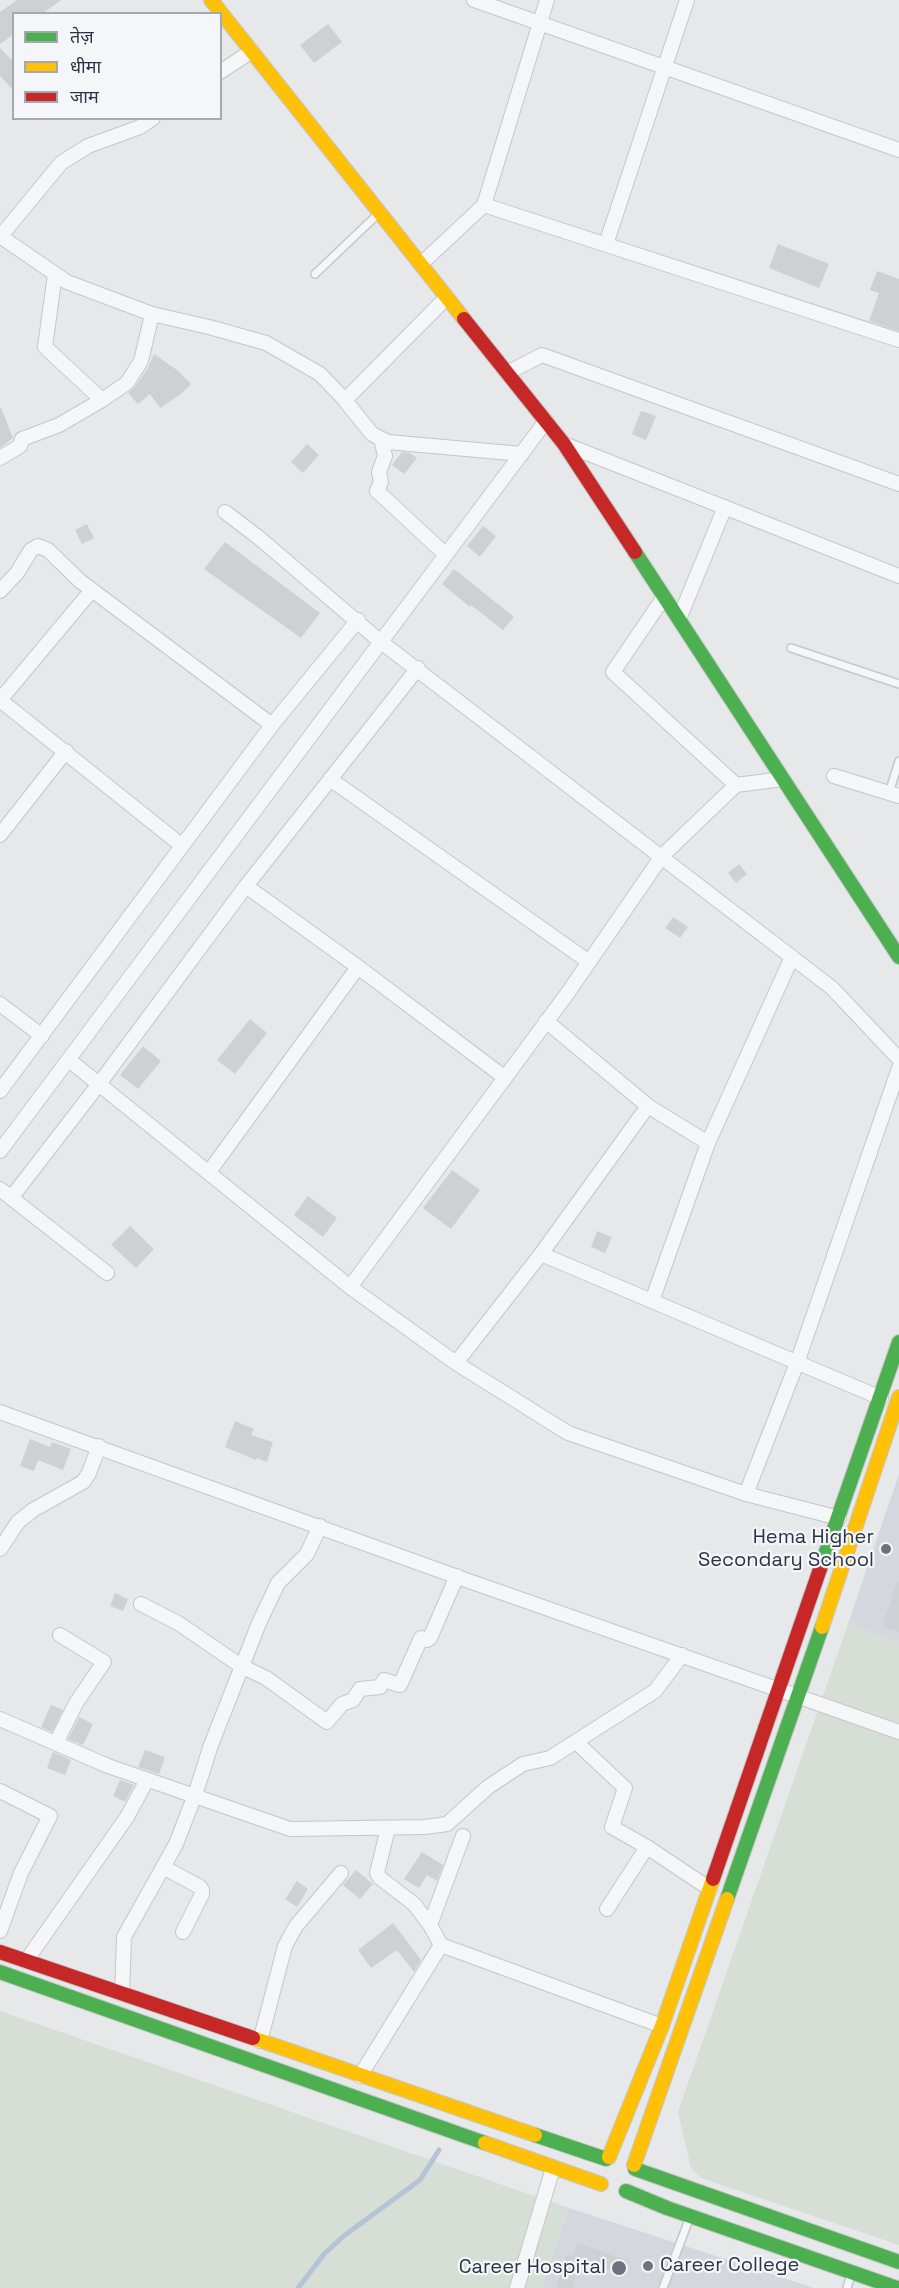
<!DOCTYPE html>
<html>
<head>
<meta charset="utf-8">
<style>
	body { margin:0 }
	#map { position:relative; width:899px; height:2288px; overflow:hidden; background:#e6e8ea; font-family:"Space Grotesk","Noto Sans Devanagari",sans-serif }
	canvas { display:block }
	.legend { position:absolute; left:12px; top:12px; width:210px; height:108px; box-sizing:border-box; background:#f4f6f9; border:2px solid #a4a8b1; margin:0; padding:8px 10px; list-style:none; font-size:18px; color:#2b3445 }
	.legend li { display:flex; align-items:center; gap:12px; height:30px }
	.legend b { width:30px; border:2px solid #a4a8b1 }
</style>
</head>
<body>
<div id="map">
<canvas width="899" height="2288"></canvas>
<ul class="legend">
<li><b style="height:8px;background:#4caf50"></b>तेज़</li>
<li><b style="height:8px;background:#ffc107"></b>धीमा</li>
<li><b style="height:8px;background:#c62828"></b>जाम</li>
</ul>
</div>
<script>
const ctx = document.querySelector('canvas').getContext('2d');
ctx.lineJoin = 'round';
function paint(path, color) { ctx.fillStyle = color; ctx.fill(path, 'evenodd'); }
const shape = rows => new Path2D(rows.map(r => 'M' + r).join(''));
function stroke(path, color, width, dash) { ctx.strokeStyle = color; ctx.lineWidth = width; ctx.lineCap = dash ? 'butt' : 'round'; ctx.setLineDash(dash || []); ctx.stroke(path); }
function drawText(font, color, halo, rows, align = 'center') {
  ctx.font = font + ' "Space Grotesk",sans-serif'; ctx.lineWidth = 4.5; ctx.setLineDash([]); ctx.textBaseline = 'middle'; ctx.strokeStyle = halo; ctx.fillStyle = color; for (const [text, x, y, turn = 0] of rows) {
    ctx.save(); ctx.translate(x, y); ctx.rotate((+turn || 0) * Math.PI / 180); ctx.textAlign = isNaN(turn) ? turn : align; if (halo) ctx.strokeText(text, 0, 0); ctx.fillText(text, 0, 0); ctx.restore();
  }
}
paint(shape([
	[899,1474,899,1642,848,1624],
	[569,2208,814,2288,541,2288]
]), '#d4d7dd');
paint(shape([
	[848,1624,899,1642,899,2245,701,2178,691,2168,678,2112],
	[0,2011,569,2208,541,2288,0,2288]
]), '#d6ded6');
stroke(shape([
	[298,2288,325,2253,345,2235,420,2180,439,2150]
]), '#b4c4d5', 5);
paint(shape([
	[17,0,61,0,42,14,14,14,14,34,0,44,0,12],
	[328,24,342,42,314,63,300,45],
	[0,48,14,62,14,91,0,76],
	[778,244,829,264,819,288,769,268],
	[877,271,899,279,899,331,869,321,879,293,870,290],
	[154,354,177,370,191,384,181,394,160,408,150,394,138,404,128,393,134,388,148,368],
	[1,408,13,438,0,448,0,408],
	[641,411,656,416,646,440,632,434],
	[307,444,319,455,303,473,291,462],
	[402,452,410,453,417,458,404,474,392,465],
	[87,524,94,538,82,544,75,530],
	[483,526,496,536,480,557,467,546],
	[225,542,320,613,301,638,204,569],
	[454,569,514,617,503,630,471,605,470,607,442,584],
	[739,864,747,874,736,883,728,873],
	[673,917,688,927,680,938,665,928],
	[250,1019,267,1033,235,1074,217,1060],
	[143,1046,161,1061,138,1089,120,1075],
	[452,1170,480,1190,451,1229,423,1208],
	[308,1196,337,1218,323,1237,294,1215],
	[130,1226,154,1249,136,1268,111,1245],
	[597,1231,612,1237,605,1253,591,1247],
	[235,1421,254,1429,251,1435,273,1442,267,1462,257,1458,256,1460,225,1447],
	[30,1439,50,1447,52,1442,71,1449,63,1470,38,1460,34,1471,20,1466],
	[897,1583,899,1583,899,1632,882,1626],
	[115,1593,128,1599,123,1611,110,1606],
	[51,1705,63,1710,52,1732,41,1727],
	[79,1717,93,1724,83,1745,68,1739],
	[145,1750,165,1757,159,1774,138,1767],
	[53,1752,71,1760,65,1775,47,1768],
	[120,1780,134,1785,125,1802,113,1796],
	[422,1852,443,1865,437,1881,427,1875,419,1888,404,1879],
	[356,1870,373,1884,360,1899,343,1885],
	[297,1881,308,1889,297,1907,285,1899],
	[393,1923,421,1960,414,1972,397,1950,371,1968,358,1950],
	[577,2243,629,2261,624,2276,582,2260,572,2288,556,2288,567,2254,573,2256]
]), '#ced0d3');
const lane = shape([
	[315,274,378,214],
	[791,648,899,684],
	[889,793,899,761],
	[663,2288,690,2217],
	[847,2288,851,2274]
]);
const street = shape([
	[474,0,899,150],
	[220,72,252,51],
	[484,205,899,340],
	[0,236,67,282,152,314,209,327,266,343,320,374,343,398,372,434,388,442,522,454],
	[0,237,61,163,88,146,140,127,153,118],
	[606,244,687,0],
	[421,264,484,205,547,0],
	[55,274,45,347,102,400,127,383,141,361,152,314],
	[507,373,542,355,899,484],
	[343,398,349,396,446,298],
	[381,439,385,456,379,472,381,482,377,491,446,555],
	[564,444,899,576],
	[0,458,20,446,22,439,59,425,102,400],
	[225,512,258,537,381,642,832,988,899,1059],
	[0,591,17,573,31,550,38,546,48,550,80,581,272,725],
	[664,597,613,672,736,785],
	[679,619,725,507],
	[0,700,181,845],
	[0,700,92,590],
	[834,776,899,796],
	[330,779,589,962],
	[0,835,66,751],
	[246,886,358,967,504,1077],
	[0,1004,42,1036],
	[546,1021,648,1106,708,1143],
	[69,1060,350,1287,456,1363,568,1433,746,1494,839,1518],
	[0,1091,272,725,358,620],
	[0,1151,546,421],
	[209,1172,358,967],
	[0,1189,107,1273],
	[11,1198,99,1084,246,886,418,668],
	[541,1254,881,1398],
	[350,1287,567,994,662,856,736,785,783,779],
	[652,1301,708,1143,792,957],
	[456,1363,541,1254,648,1106],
	[0,1412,466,1580,899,1732],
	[746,1494,797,1363,899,1068],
	[0,1549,18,1522,33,1510,83,1482,89,1473,99,1446],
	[141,1604,178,1623,241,1666,266,1678,327,1722,342,1704,353,1700,360,1689,380,1687,384,1680,400,1685,421,1638,427,1640,430,1638,457,1576],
	[0,1719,108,1766,290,1829,425,1827,447,1824,488,1787,523,1764,550,1758,655,1691,682,1655],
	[576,1742,625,1788,612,1827,647,1847,710,1889],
	[56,1743,76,1703,104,1662,60,1635],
	[0,1791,50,1816,21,1873,0,1931],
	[388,1828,377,1873,380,1878,414,1904,430,1925,441,1945],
	[163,1867,200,1887,202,1890,202,1894,183,1932],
	[607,1909,647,1847],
	[430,1925,463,1836],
	[26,1961,127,1817,147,1780],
	[122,1994,124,1937,176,1844,195,1795,211,1745,259,1623,278,1583,307,1554,320,1526],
	[260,2041,285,1946,296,1926,341,1873],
	[360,2076,441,1945,662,2026],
	[517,2288,553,2168]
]);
const fast = shape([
	[635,552,899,957],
	[820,1569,899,1342],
	[727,1899,822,1627],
	[0,1972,485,2143],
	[535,2135,606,2159],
	[635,2169,899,2262],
	[626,2191,667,2208,897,2288]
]);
const slow = shape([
	[211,0,464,319],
	[822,1627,899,1397],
	[253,2038,535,2135],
	[485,2143,601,2184],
	[609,2157,662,2026,713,1879],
	[634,2165,727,1899]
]);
const jam = shape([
	[464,319,564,444,635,552],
	[713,1879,820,1569],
	[0,1952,253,2038]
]);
stroke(lane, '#c4c6c8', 10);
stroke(street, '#c4c6c8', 16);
stroke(fast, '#c4c6c8', 16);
stroke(slow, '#c4c6c8', 16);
stroke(jam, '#c4c6c8', 16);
stroke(lane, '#f5f6f7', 7);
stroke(street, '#f5f6f7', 14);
stroke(fast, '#4caf50', 14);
stroke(slow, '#ffc107', 14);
stroke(jam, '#c62828', 14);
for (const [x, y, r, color] of [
	[886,1549,6,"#6c737f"],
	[648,2266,6,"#6c737f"],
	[619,2268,8,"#6c737f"]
]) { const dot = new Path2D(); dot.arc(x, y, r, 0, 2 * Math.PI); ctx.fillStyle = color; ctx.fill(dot); stroke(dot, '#f4f6f9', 2); }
drawText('20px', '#2b3445', '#f4f6f9', [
	["Hema Higher",874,1538],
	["Secondary School",874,1561],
	["Career College",660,2266,"left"],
	["Career Hospital",606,2268]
], 'right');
</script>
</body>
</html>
